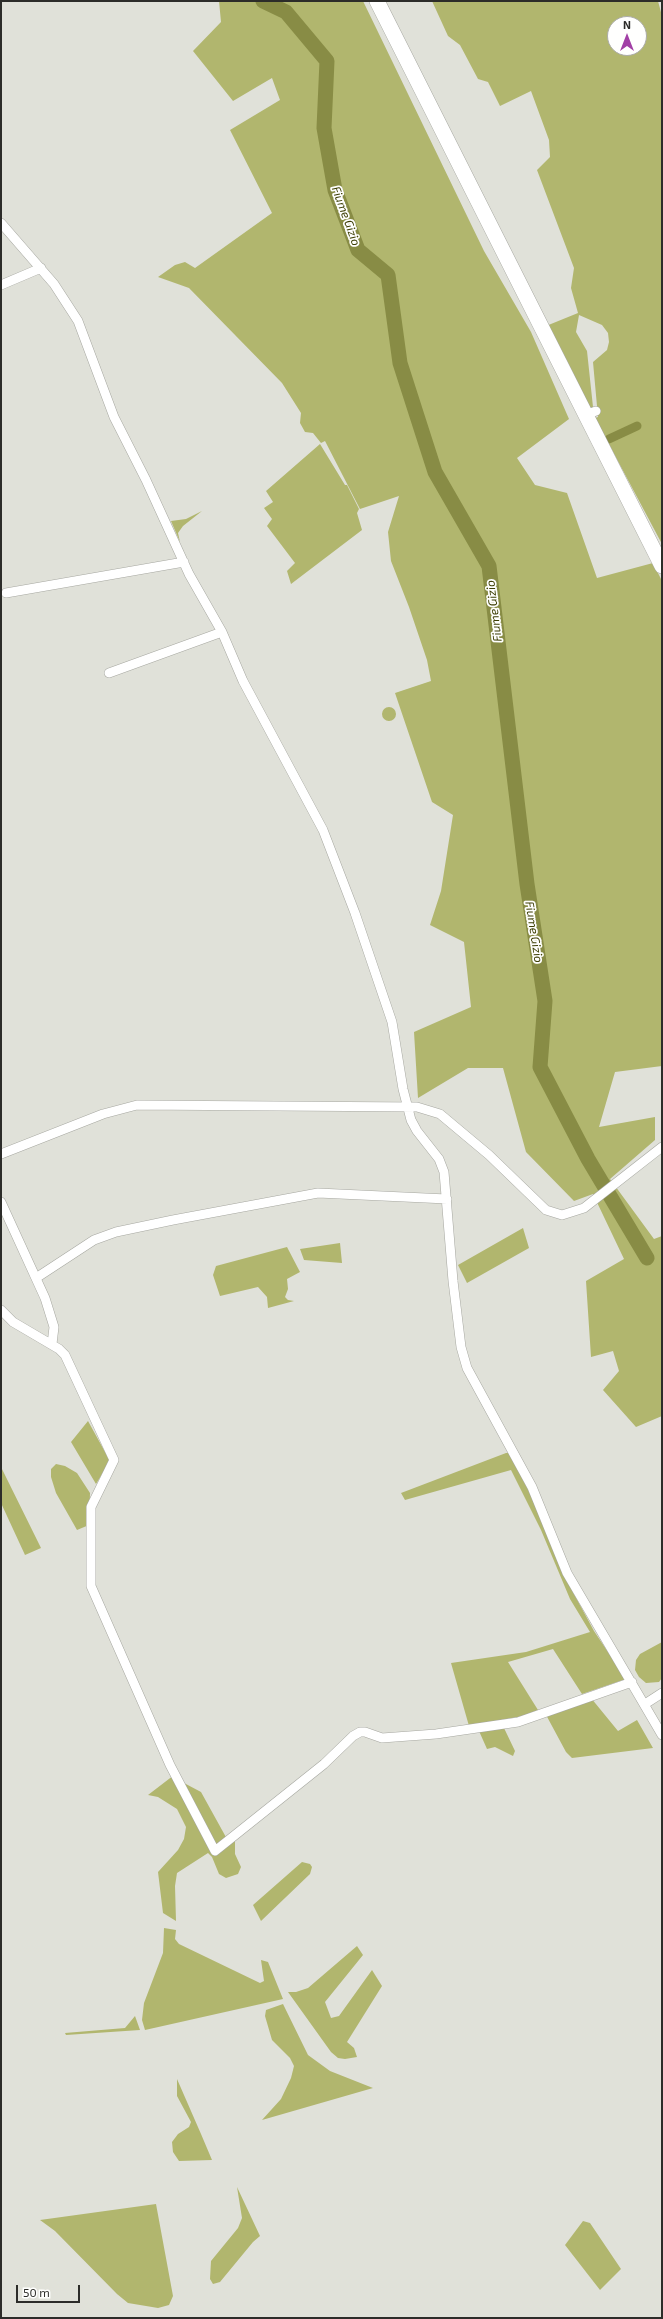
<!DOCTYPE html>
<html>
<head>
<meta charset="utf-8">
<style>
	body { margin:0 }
	#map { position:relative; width:663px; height:2319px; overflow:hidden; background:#e0e1d9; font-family:"Exo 2",sans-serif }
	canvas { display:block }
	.frame { position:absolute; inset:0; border:2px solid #2c2c29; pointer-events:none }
	.north { position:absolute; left:607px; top:16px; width:40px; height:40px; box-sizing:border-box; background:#fffffe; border:1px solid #ababa9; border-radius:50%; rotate:0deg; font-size:11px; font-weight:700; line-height:16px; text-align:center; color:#2c2c29 }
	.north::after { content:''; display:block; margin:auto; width:14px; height:18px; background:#a240a6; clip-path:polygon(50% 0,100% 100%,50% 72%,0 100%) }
	.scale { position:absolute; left:16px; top:2285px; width:64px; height:18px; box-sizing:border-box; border:2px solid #2c2c29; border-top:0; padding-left:5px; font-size:12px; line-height:14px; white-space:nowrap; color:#2c2c29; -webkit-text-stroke:3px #fffffe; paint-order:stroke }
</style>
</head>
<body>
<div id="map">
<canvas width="663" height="2319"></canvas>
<div class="frame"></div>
<div class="north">N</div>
<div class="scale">50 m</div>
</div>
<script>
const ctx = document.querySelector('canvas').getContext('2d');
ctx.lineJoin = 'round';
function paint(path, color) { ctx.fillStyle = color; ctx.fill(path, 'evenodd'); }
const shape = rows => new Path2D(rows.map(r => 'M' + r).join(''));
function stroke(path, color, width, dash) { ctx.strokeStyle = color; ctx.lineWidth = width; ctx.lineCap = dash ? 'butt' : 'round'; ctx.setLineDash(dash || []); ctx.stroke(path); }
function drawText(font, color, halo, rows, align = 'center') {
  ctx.font = font + ' "Exo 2",sans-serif'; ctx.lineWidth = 3.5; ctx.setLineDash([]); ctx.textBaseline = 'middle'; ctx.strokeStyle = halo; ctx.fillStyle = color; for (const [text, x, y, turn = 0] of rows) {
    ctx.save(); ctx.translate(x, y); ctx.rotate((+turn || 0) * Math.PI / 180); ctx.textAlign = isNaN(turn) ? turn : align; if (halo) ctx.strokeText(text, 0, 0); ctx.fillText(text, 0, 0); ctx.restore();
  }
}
paint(shape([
	[219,1,363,1,484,251,531,332,569,419,517,458,535,485,567,493,597,578,653,563,662,581,662,1066,615,1072,599,1127,655,1117,655,1140,610,1179,654,1239,662,1236,662,1416,636,1427,603,1390,619,1371,613,1351,591,1357,586,1281,624,1259,593,1194,574,1201,526,1152,503,1068,468,1068,418,1098,414,1032,471,1007,464,942,430,925,441,891,453,815,432,802,395,693,431,681,427,660,409,607,391,561,388,532,399,496,360,509,325,441,321,443,313,433,305,432,300,423,301,413,282,383,189,288,158,277,175,265,185,262,195,268,272,213,230,130,280,100,272,78,233,101,193,51,221,22],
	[432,1,658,1,662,16,662,544,595,418,598,417,593,362,607,350,609,342,608,333,602,325,579,315,576,332,587,351,593,407,591,409,546,326,578,313,571,288,574,268,537,170,550,157,549,140,531,91,500,106,488,82,478,79,460,45,448,36],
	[615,24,639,24,639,48,615,48],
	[320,444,345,485,347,485,359,509,357,513,362,530,291,584,287,571,295,563,267,526,272,519,264,508,273,502,266,491],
	[202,511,183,526,178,533,180,542,171,521,186,519],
	'382 714a7 7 0 1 1 14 0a7 7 0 1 1-14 0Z',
	[523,1228,529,1248,467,1283,458,1265],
	[340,1243,342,1263,304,1260,300,1249],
	[287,1247,300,1272,287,1279,288,1289,285,1297,288,1300,294,1301,268,1308,267,1297,258,1287,220,1296,213,1275,216,1266],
	[88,1421,110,1461,96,1484,71,1442],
	[506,1453,510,1453,536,1506,574,1594,594,1631,626,1679,582,1694,553,1649,508,1662,538,1710,523,1716,469,1726,451,1663,526,1652,590,1632,570,1599,541,1530,511,1470,405,1500,401,1493],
	[56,1464,65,1466,77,1473,90,1493,89,1525,77,1530,56,1493,51,1477,51,1469],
	[1,1467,41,1548,25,1555,1,1503],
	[662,1642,662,1678,659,1682,646,1683,639,1677,635,1670,636,1660,640,1654],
	[591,1698,618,1731,637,1720,653,1748,572,1758,566,1752,545,1713],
	[504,1728,515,1751,513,1756,495,1747,487,1749,479,1731],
	[178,1772,184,1783,201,1792,227,1839,235,1841,235,1854,241,1867,238,1874,226,1878,219,1874,212,1857,208,1853,177,1873,175,1886,176,1921,163,1913,158,1872,178,1850,184,1839,186,1827,177,1809,158,1797,148,1795],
	[302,1862,310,1864,312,1867,310,1874,261,1921,253,1905],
	[164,1928,176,1930,175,1939,179,1944,260,1983,264,1981,261,1960,268,1962,283,1999,145,2030,142,2020,144,2003,163,1953],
	[357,1946,363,1955,325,2002,331,2018,339,2016,372,1970,382,1986,347,2042,354,2048,357,2057,345,2059,338,2058,331,2052,288,1992,296,1992,308,1988],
	[283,2004,308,2055,330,2071,373,2088,262,2120,281,2099,291,2078,294,2066,290,2058,272,2040,265,2016,266,2010],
	[135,2016,140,2030,66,2035,65,2033,125,2028],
	[177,2079,201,2134,212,2160,179,2161,173,2152,172,2142,178,2134,189,2127,191,2122,177,2096],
	[237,2187,260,2236,253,2242,220,2282,213,2284,210,2279,211,2261,238,2228,242,2218],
	[156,2204,173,2296,169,2305,158,2308,128,2303,117,2294,55,2231,40,2220],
	[583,2221,590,2223,621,2269,600,2290,565,2245]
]), '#b1b66e');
stroke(shape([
	[609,439,637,426]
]), '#888c45', 9);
stroke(shape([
	[263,1,286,12,327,61,324,128,335,190,358,250,388,275,400,363,435,472,489,566,527,884,545,1001,540,1067,588,1159,647,1258]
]), '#888c45', 15);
const minor = shape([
	[1,223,54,284,78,321,114,417,146,480,189,574,222,632,243,681,323,830,355,913,392,1022,403,1089,411,1120,417,1131,439,1159,444,1172,453,1281,461,1347,467,1368,532,1487,567,1573,662,1735],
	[1,285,41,268],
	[585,415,596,411],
	[6,593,184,562],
	[109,673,222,632],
	[1,1154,103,1114,137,1105,417,1107,440,1114,489,1155,546,1210,562,1215,584,1208,662,1147],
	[1,1202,45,1298,54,1327,52,1344],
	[36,1278,94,1240,116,1232,173,1220,318,1193,447,1199],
	[1,1310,13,1322,59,1349,65,1355,114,1460,91,1507,91,1586,170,1765,215,1851,324,1764,353,1736,360,1732,365,1732,382,1738,436,1734,518,1722,632,1682],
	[645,1704,662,1693]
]);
const primary = shape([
	[377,1,662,566]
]);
stroke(minor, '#a6a7a0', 10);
stroke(primary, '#a6a7a0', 16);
stroke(minor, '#fff', 9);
stroke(primary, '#fff', 15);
drawText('italic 12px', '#3d3f05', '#fffffe', [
	["Fiume Gizio",346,216,70],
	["Fiume Gizio",494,611,-97],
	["Fiume Gizio",534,932,81]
]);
</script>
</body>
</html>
